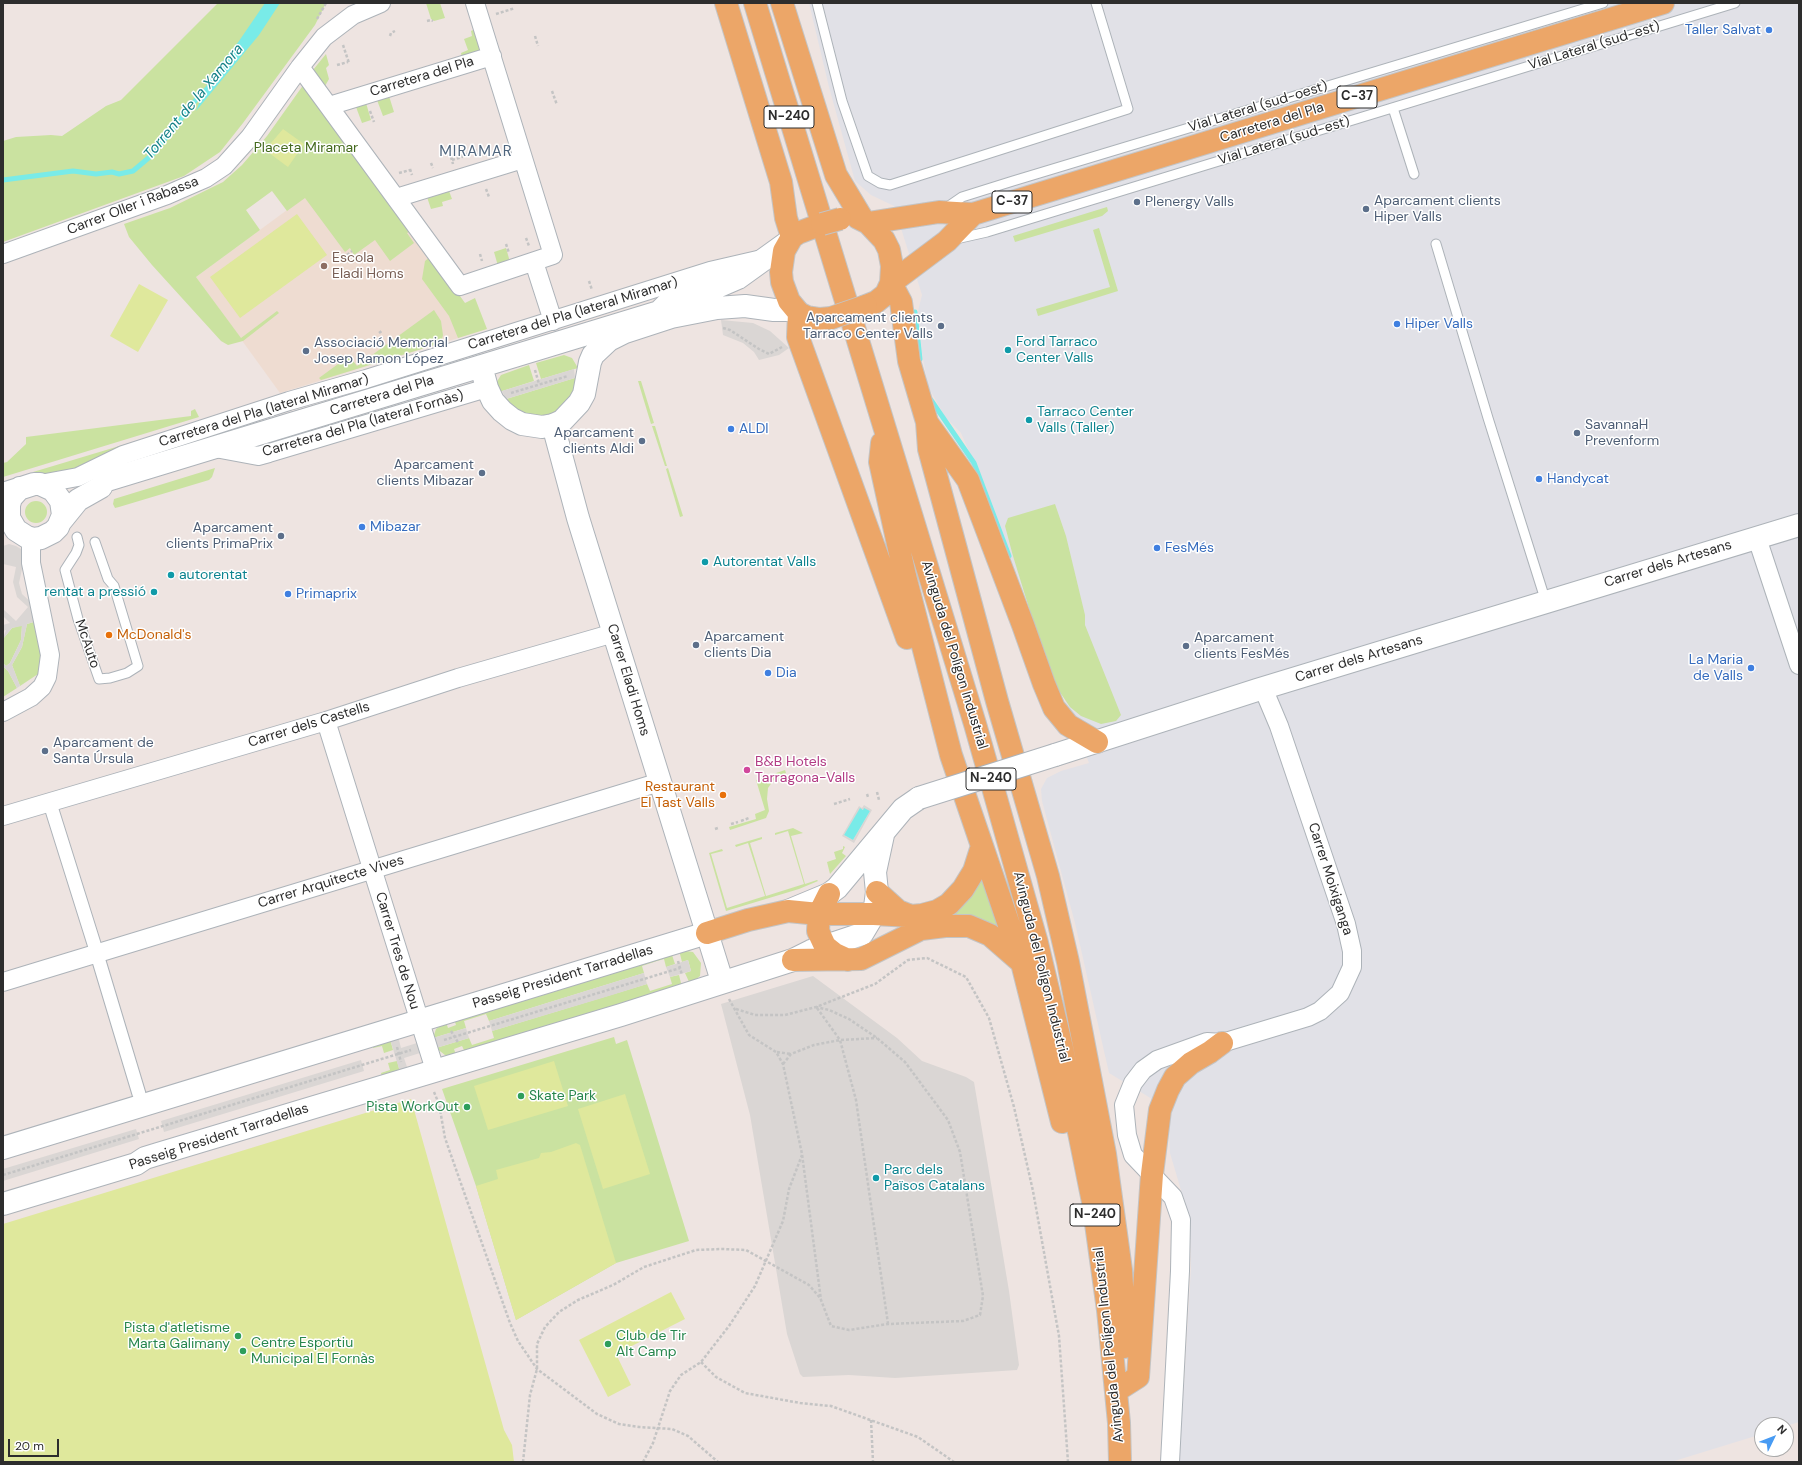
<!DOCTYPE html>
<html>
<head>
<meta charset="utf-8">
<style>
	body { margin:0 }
	#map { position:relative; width:1802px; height:1465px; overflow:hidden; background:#eee4e1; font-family:"DM Sans",sans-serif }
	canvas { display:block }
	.frame { position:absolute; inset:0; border:4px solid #2d2d2d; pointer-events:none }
	.north { position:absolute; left:1754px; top:1417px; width:40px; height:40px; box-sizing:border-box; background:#fff; border:1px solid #ababab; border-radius:50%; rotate:47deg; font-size:11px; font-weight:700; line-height:16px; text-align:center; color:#2d2d2d }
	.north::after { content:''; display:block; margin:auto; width:14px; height:18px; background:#489bf3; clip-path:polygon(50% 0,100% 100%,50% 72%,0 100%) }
	.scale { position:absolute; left:8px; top:1439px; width:51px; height:18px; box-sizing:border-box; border:2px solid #2d2d2d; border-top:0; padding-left:5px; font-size:12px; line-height:14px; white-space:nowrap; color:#2d2d2d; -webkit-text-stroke:3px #fff; paint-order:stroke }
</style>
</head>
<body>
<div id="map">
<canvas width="1802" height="1465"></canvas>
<div class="frame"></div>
<div class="north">N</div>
<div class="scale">20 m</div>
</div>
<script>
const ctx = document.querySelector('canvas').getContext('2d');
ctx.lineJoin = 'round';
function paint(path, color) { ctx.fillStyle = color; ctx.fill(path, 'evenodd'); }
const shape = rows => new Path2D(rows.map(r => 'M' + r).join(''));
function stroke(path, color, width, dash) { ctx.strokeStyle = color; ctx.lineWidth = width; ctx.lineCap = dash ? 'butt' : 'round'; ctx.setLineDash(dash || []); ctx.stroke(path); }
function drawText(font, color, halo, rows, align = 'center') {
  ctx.font = font + ' "DM Sans",sans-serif'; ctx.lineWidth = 3; ctx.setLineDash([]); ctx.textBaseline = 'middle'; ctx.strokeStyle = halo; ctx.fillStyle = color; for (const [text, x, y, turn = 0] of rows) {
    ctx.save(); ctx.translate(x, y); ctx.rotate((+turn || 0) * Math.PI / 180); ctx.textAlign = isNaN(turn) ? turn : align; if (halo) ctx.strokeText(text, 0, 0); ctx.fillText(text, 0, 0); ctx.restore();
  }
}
paint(shape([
	[809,3,1799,3,1799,1422,1786,1426,1762,1425,1762,1434,1671,1462,1178,1462,1184,1385,1191,1268,1190,1233,1186,1207,1170,1153,1169,1129,1172,1111,1109,1073,1075,923,1042,801,1041,789,1047,778,1061,771,1089,763,976,467,961,433,945,417,928,386,922,353,918,311,922,295,894,206,871,195,855,181,829,87]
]), '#e1e1e7');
paint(shape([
	[359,157,484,330,280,393,196,277]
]), '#eedcd1');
paint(shape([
	[218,3,326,3,315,25,243,123,220,152,184,176,3,242,3,141,16,137,51,135,62,136,106,106,121,100],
	[426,3,440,3,445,18,434,21,431,19],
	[475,29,482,53,462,59,461,53,468,50,464,39,472,36,471,31],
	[326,54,329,65,326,68,329,79,325,86,313,70],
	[304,84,412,230,407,233,414,243,390,261,375,240,354,255,350,248,345,252,305,198,287,211,272,191,246,210,260,230,196,277,241,338,277,311,279,313,243,341,228,345,221,341,152,265,129,237,124,224,170,208,223,182,242,165,267,136],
	[389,96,394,112,383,116,377,100],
	[366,103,371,120,362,123,356,107],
	[449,191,452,199,442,202,443,206,431,209,427,197],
	[1107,207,1108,211,1102,216,1015,242,1013,236],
	[1099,228,1118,291,1038,316,1036,309,1110,287,1093,230],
	[506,248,510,262,498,266,494,252],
	[431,256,465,303,475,298,487,329,458,338,449,316,422,279,425,261],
	[434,310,441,321,443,335,441,343,321,380,319,378,349,356,357,366],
	[564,355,572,358,578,368,541,379,536,363],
	[529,365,534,381,499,392,496,383,501,375],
	[578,377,577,386,567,403,552,414,543,416,527,416,503,400],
	[638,381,641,381,654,423,651,424],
	[195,409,199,417,3,477,3,463,7,462,26,444,26,437,191,416,191,411],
	[652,426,655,426,667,466,665,466],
	[169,431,57,476,33,472,63,463],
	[215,468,212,477,209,480,119,507,115,508,113,504,114,499],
	[668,468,683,516,680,517,666,469],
	'25 512a11 11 0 1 1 22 0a11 11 0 1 1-22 0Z',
	[1055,504,1066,536,1085,615,1085,625,1121,715,1116,721,1101,724,1081,716,1070,707,1055,685,1045,660,1013,556,1005,526,1008,518],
	[40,620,41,669,38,674,20,686,12,665,22,647,27,624],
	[22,625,21,640,10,663,6,666,3,663,3,639,12,628],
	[3,666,8,671,17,688,3,697],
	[785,770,786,773,775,778,768,788,767,799,769,811,766,818,730,830,729,827,756,819,755,814,765,810,756,780],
	[793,828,803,833,791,836,805,884,817,880,818,881,799,889,726,911,709,853,722,849,723,851,711,854,727,908,765,896,748,843,736,847,735,845,762,837,762,839,750,843,766,896,804,884,788,831,775,835,775,833],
	[843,846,845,847,842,853,846,856,830,874,827,862,836,859,834,852,843,849],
	[982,872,1005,935,947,915],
	[679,950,693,952,701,963,700,976,690,984,685,973,691,971,688,960,682,962],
	[671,952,675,964,666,967,664,959,657,961,642,966,644,973,489,1021,486,1014,464,1021,466,1028,433,1038,436,1029,446,1022,448,1028,456,1025,454,1019],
	[679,975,682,987,465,1052,462,1046,454,1049,456,1055,445,1055,436,1048,469,1038,472,1045,494,1038,492,1031,647,984,650,991,672,984,670,977],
	[614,1037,616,1044,627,1040,689,1241,616,1263,516,1320,476,1186,442,1089],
	[390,1039,393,1050,384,1053,382,1046,373,1048,372,1044],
	[397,1061,400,1072,382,1078,381,1073,390,1070,388,1063]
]), '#cae2a0');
paint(shape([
	[283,129,304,144,288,167,265,150],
	[297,214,327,255,240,318,210,277],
	[139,284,168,300,138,352,110,336],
	[554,1061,568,1106,488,1130,474,1086],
	[625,1094,650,1174,603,1189,578,1109],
	[411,1099,504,1430,512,1445,514,1462,3,1462,3,1224],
	[576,1143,580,1145,616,1263,516,1320,476,1186,498,1179,496,1170,539,1158,541,1153,551,1152],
	[671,1292,685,1319,616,1354,631,1385,608,1397,579,1340]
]), '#dfe89c');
paint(shape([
	[721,320,753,323,770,331,789,348,779,355,759,360,754,352,743,343,723,335],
	[574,369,575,378,506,399,502,391],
	[9,544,16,546,21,549,24,560,19,583,22,594,36,607,40,620,27,624,22,647,12,665,20,686,17,688,8,671,3,666,3,663,6,666,10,663,21,640,22,626,12,628,3,639,6,630,3,631,3,625,10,623,3,616,3,609,16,621,28,607,17,597,13,582,16,567,3,564,3,546],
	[864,805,872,810,854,843,842,836,859,806,862,808],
	[860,809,870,811,853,840,844,835],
	[688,960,691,971,670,977,666,967],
	[644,973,647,984,612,995,492,1031,489,1021],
	[813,976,897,1038,922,1061,966,1077,974,1082,1009,1291,1019,1365,1017,1370,895,1378,849,1375,803,1377,800,1374,787,1334,750,1115,721,1004],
	[466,1028,469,1038,436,1048,433,1038],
	[398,1036,401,1048,417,1043,420,1053,404,1058,408,1070,400,1072,390,1039],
	[361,1060,364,1071,164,1132,161,1121],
	[136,1129,139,1139,3,1181,3,1169]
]), '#dad6d4');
paint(shape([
	[265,3,280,3,259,35,196,111,210,77,239,41],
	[860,808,863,810,864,808,870,811,853,840,844,835]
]), '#79ebe8');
stroke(shape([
	[3,180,73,171,96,174,112,172,119,174,133,171,152,155,199,96,208,88],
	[915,312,920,359],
	[931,400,974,463,1009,556]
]), '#79ebe8', 5);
const service = shape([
	[817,3,842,101,868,176,880,183,890,185,1128,109,1096,3],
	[1393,108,1414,174],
	[946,208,962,197,1013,181,1603,3],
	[956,239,987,232,1735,3],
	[1436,244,1488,418,1546,602],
	[77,537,79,545,76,553,65,570,78,619,99,679,110,678,127,673,138,666,114,586,108,579,95,542]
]);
const pedestrian = shape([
	[52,810,95,947],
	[99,961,139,1094]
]);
const minor = shape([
	[300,67,460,286,553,255,475,3],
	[329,106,492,56],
	[396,198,523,159],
	[3,254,167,195,206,178,224,166,250,137,300,67,324,37,353,15,381,3],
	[534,262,553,321],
	[215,448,258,456,269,453,487,388],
	[40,484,78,477,123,455,289,401,366,379,710,271,762,259],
	[1757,538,1799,665],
	[3,712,31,697,42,687,47,677,50,655,31,563,31,547,34,539],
	[326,721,435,1070],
	[3,816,326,721,458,678,614,633],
	[3,982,660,782],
	[1170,1462,1180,1271,1181,1220,1173,1197,1133,1155,1127,1135,1124,1105,1133,1083,1143,1070,1157,1060,1207,1042,1222,1043,1308,1017,1320,1011,1340,993,1352,967,1352,951,1346,924,1279,726,1263,688]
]);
const tertiary = shape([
	[553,425,578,518,722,981],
	[1055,755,1257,690,1799,525],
	[788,911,829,894,837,888,903,809,919,798],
	[3,1148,707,933],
	[3,1204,136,1164,145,1158,158,1154,621,1015,793,960,811,951,862,934,874,914,877,892,875,872,883,835]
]);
const secondary = shape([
	[481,366,487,388,493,401,502,411,512,419,522,424,542,427,553,425,562,421,579,403,584,394,590,362,593,355,609,340,625,332,671,317,717,308,745,306,774,310,796,310],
	[104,481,659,312,668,303,708,291,738,278,788,242],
	[3,494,34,484,40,484,53,490,61,501,63,515,58,527,53,532,41,538,34,539,27,537,16,530,9,518,9,505,11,498,20,488],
	[61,521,78,500,101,487,104,481]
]);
const primary = shape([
	[726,3,781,182,786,218,792,237],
	[755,3,975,724,1037,943,1062,1048,1093,1202,1108,1310,1119,1423,1120,1462],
	[782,3,836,175,863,220],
	[858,218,868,223,884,240,889,250,892,266,891,283,886,294,876,302,866,306],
	[868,223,939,212,973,214,1663,3],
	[822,224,798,233,792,237,784,251,781,272,782,282,789,301,799,313,807,317,820,319,831,318],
	[891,283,901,302,909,361,927,422,929,449,997,701,1048,876,1068,962,1105,1154,1121,1270,1126,1345,1124,1347],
	[891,283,947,241,973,214],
	[799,313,798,337,907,638],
	[928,424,968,480,1023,625,1044,684,1054,708,1068,725,1097,742],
	[882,443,880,462,905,576,951,755,1022,963,1062,1122],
	[877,892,898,911,908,915],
	[829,894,819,914,818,931,825,946,835,954,848,960],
	[707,933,748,920,788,911,819,914,874,914,911,916,922,915,937,911,949,904,963,889,974,871,982,846],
	[793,960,861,959,921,929,945,926,969,926,990,935,1021,962],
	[1116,1391,1138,1377,1152,1174,1160,1110,1168,1090,1175,1077,1191,1063,1210,1052,1222,1043]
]);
stroke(service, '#adb3b9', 11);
stroke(pedestrian, '#adb3b9', 15);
stroke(minor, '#adb3b9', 20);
stroke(tertiary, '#adb3b9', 24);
stroke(secondary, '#adb3b9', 24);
stroke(primary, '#c4c4c4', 24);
stroke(shape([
	[412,3,412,4],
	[496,14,515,8],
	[317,19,326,3],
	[427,21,431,20,433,21],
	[390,36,391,33,395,31],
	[535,36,538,46],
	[343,45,349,63],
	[337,65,348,62],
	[552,91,557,105],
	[370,111,374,122],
	[475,149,478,156],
	[463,152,464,155,476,151],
	[451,157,453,164],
	[452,160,462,157,460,153],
	[431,163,433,168],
	[410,169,412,175],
	[399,173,410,170],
	[486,189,489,197],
	[526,238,529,246],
	[506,244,509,253],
	[480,254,482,261],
	[347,255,352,251],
	[393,278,396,276],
	[589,281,592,290],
	[723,328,730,330,759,349,769,354,782,347],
	[379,333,383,330],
	[535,370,539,384],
	[511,393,568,376],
	[579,447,585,445],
	[877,792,879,800],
	[867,794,868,797],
	[834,804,850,799],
	[741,821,749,818],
	[731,824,738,822],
	[715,829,718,828],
	[678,961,682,975],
	[729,999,749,1035,776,1052,783,1064,802,1154,821,1300,831,1326,849,1330,888,1324,963,1321,980,1315,983,1296,960,1152,948,1120,905,1062,877,1038,849,1019,829,1010,816,1007],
	[817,1008,840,1040,856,1100,888,1324],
	[736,1009,755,1015,785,1015,816,1007,875,984,908,960,927,958,966,977,989,1018,1014,1107,1033,1191,1059,1336,1068,1462],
	[451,1031,459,1044],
	[444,1040,680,968],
	[397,1047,401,1062],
	[777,1052,791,1054],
	[783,1064,791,1054,814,1045,840,1040,877,1038],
	[434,1092,439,1104,445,1138,510,1323,518,1341,537,1369,597,1414,619,1424,639,1427,672,1429,688,1436,718,1462],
	[3,1175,411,1050],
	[701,1362,716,1377,745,1393,800,1403,831,1406,918,1437,954,1462],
	[871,1420,873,1462],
	[523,1462,530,1395,537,1369,537,1344,545,1327,559,1312,578,1300,613,1285,644,1267,696,1250,722,1249,746,1250,809,1285,821,1299],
	[643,1462,653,1443,670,1391,681,1375,701,1362,729,1326,755,1286,783,1221,789,1189,802,1155]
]), '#c4c4c4', 2.5, [3, 2]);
stroke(service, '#fff', 9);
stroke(pedestrian, '#fff', 13);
stroke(minor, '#fff', 18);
stroke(tertiary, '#fff', 22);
stroke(secondary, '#fff', 22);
stroke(primary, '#eca668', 22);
const tertiaryBridge = shape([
	[919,798,1055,755]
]);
const primaryBridge = shape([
	[822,224,840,219],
	[831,318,866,306]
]);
stroke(tertiaryBridge, '#adb3b9', 24, []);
stroke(primaryBridge, '#c4c4c4', 24, []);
stroke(tertiaryBridge, '#fff', 22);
stroke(primaryBridge, '#eca668', 22);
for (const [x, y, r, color] of [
	[1769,30,4,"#3f7fe0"],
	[1137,202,4,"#5c6f8a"],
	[1366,209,4,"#5c6f8a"],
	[324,266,4,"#8d6e63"],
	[1397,324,4,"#3f7fe0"],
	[941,326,4,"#5c6f8a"],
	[1008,350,4,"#0f9aa8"],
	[306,351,4,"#5c6f8a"],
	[1029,420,4,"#0f9aa8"],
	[731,429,4,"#3f7fe0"],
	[1577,433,4,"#5c6f8a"],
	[642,441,4,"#5c6f8a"],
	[482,473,4,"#5c6f8a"],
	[1539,479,4,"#3f7fe0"],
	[362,527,4,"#3f7fe0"],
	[281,536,4,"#5c6f8a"],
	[1157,548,4,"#3f7fe0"],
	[705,562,4,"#0f9aa8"],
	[171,575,4,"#0f9aa8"],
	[154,592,4,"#0f9aa8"],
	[288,594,4,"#3f7fe0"],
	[109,635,4,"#e8710a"],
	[696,645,4,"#5c6f8a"],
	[1186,646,4,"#5c6f8a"],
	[1751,668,4,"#3f7fe0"],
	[768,673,4,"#3f7fe0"],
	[45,751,4,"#5c6f8a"],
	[747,770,4,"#d1479c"],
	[723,795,4,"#e8710a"],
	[521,1096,4,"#2e9e5b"],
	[467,1107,4,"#2e9e5b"],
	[876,1178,4,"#0f9aa8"],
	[238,1336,4,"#2e9e5b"],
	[608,1344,4,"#2e9e5b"],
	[243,1351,4,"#2e9e5b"]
]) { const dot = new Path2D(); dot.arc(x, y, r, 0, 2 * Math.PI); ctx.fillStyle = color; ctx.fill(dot); stroke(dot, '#fff', 1.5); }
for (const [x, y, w] of [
	[1357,97,40],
	[789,117,50],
	[1012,202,40],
	[991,779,50],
	[1095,1215,50]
]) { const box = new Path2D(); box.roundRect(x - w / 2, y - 11, w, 22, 3); ctx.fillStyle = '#fff'; ctx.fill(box); stroke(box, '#2d2d2d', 1); }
drawText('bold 13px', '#2d2d2d', null, [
	["C-37",1357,97],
	["N-240",789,117],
	["C-37",1012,202],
	["N-240",991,779],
	["N-240",1095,1215]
]);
drawText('14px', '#366cbe', '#fff', [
	["Taller Salvat",1761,30,"right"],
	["Hiper Valls",1405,324],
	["ALDI",739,429],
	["Handycat",1547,479],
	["Mibazar",370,527],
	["FesMés",1165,548],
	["Primaprix",296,594],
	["La Maria",1743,660,"right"],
	["de Valls",1743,676,"right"],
	["Dia",776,673]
], 'left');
drawText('14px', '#2d2d2d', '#fff', [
	["Vial Lateral (sud-est)",1594,46,-17],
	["Carretera del Pla",422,77,-17],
	["Vial Lateral (sud-oest)",1258,107,-17],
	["Carretera del Pla",1272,123,-17],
	["Vial Lateral (sud-est)",1284,141,-17],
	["Carrer Oller i Rabassa",133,206,-21],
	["Carretera del Pla (lateral Miramar)",573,314,-17],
	["Carretera del Pla",382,396,-17],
	["Carretera del Pla (lateral Miramar)",264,411,-17],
	["Carretera del Pla (lateral Fornàs)",363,424,-16],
	["Carrer dels Artesans",1668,564,-17],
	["McAuto",87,644,71],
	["Avinguda del Polígon Industrial",954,655,73],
	["Carrer dels Artesans",1359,659,-17],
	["Carrer Eladi Homs",628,680,73],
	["Carrer dels Castells",309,725,-17],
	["Carrer Moixiganga",1330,879,72],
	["Carrer Arquitecte Vives",331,882,-17],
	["Carrer Tres de Nou",397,951,73],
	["Avinguda del Polígon Industrial",1041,967,76],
	["Passeig President Tarradellas",563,977,-17],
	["Passeig President Tarradellas",219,1137,-18],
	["Avinguda del Polígon Industrial",1109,1345,-96]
]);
drawText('14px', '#446a1e', '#fff', [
	["Placeta Miramar",306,148]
]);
drawText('14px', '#4e5e75', '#fff', [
	["Aparcament clients",1374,201],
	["Hiper Valls",1374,217],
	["Plenergy Valls",1145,202],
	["Aparcament clients",933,318,"right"],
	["Tarraco Center Valls",933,334,"right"],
	["Associació Memorial",314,343],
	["Josep Ramon López",314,359],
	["SavannaH",1585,425],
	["Prevenform",1585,441],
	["Aparcament",634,433,"right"],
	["clients Aldi",634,449,"right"],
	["Aparcament",474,465,"right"],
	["clients Mibazar",474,481,"right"],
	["Aparcament",273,528,"right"],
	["clients PrimaPrix",273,544,"right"],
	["Aparcament",704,637],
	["clients Dia",704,653],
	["Aparcament",1194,638],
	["clients FesMés",1194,654],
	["Aparcament de",53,743],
	["Santa Úrsula",53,759]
], 'left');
drawText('14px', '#785e54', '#fff', [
	["Escola",332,258],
	["Eladi Homs",332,274]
], 'left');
drawText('14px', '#0d838f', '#fff', [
	["Ford Tarraco",1016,342],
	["Center Valls",1016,358],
	["Tarraco Center",1037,412],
	["Valls (Taller)",1037,428],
	["Autorentat Valls",713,562],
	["autorentat",179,575],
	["rentat a pressió",146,592,"right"],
	["Parc dels",884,1170],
	["Països Catalans",884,1186]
], 'left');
drawText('14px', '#c56008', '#fff', [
	["McDonald's",117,635],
	["Restaurant",715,787,"right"],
	["El Tast Valls",715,803,"right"]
], 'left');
drawText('14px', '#b23c85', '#fff', [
	["B&B Hotels",755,762],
	["Tarragona-Valls",755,778]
], 'left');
drawText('14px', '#27864d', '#fff', [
	["Skate Park",529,1096],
	["Pista WorkOut",459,1107,"right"],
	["Pista d'atletisme",230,1328,"right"],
	["Marta Galimany",230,1344,"right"],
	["Club de Tir",616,1336],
	["Alt Camp",616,1352],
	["Centre Esportiu",251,1343],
	["Municipal El Fornàs",251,1359]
], 'left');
drawText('italic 15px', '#138187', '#fff', [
	["Torrent de la Xamora",194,102,-50]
]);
ctx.letterSpacing = '1px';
drawText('15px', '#4f657d', '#fff', [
	["MIRAMAR",476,152]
]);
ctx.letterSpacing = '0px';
</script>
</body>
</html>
